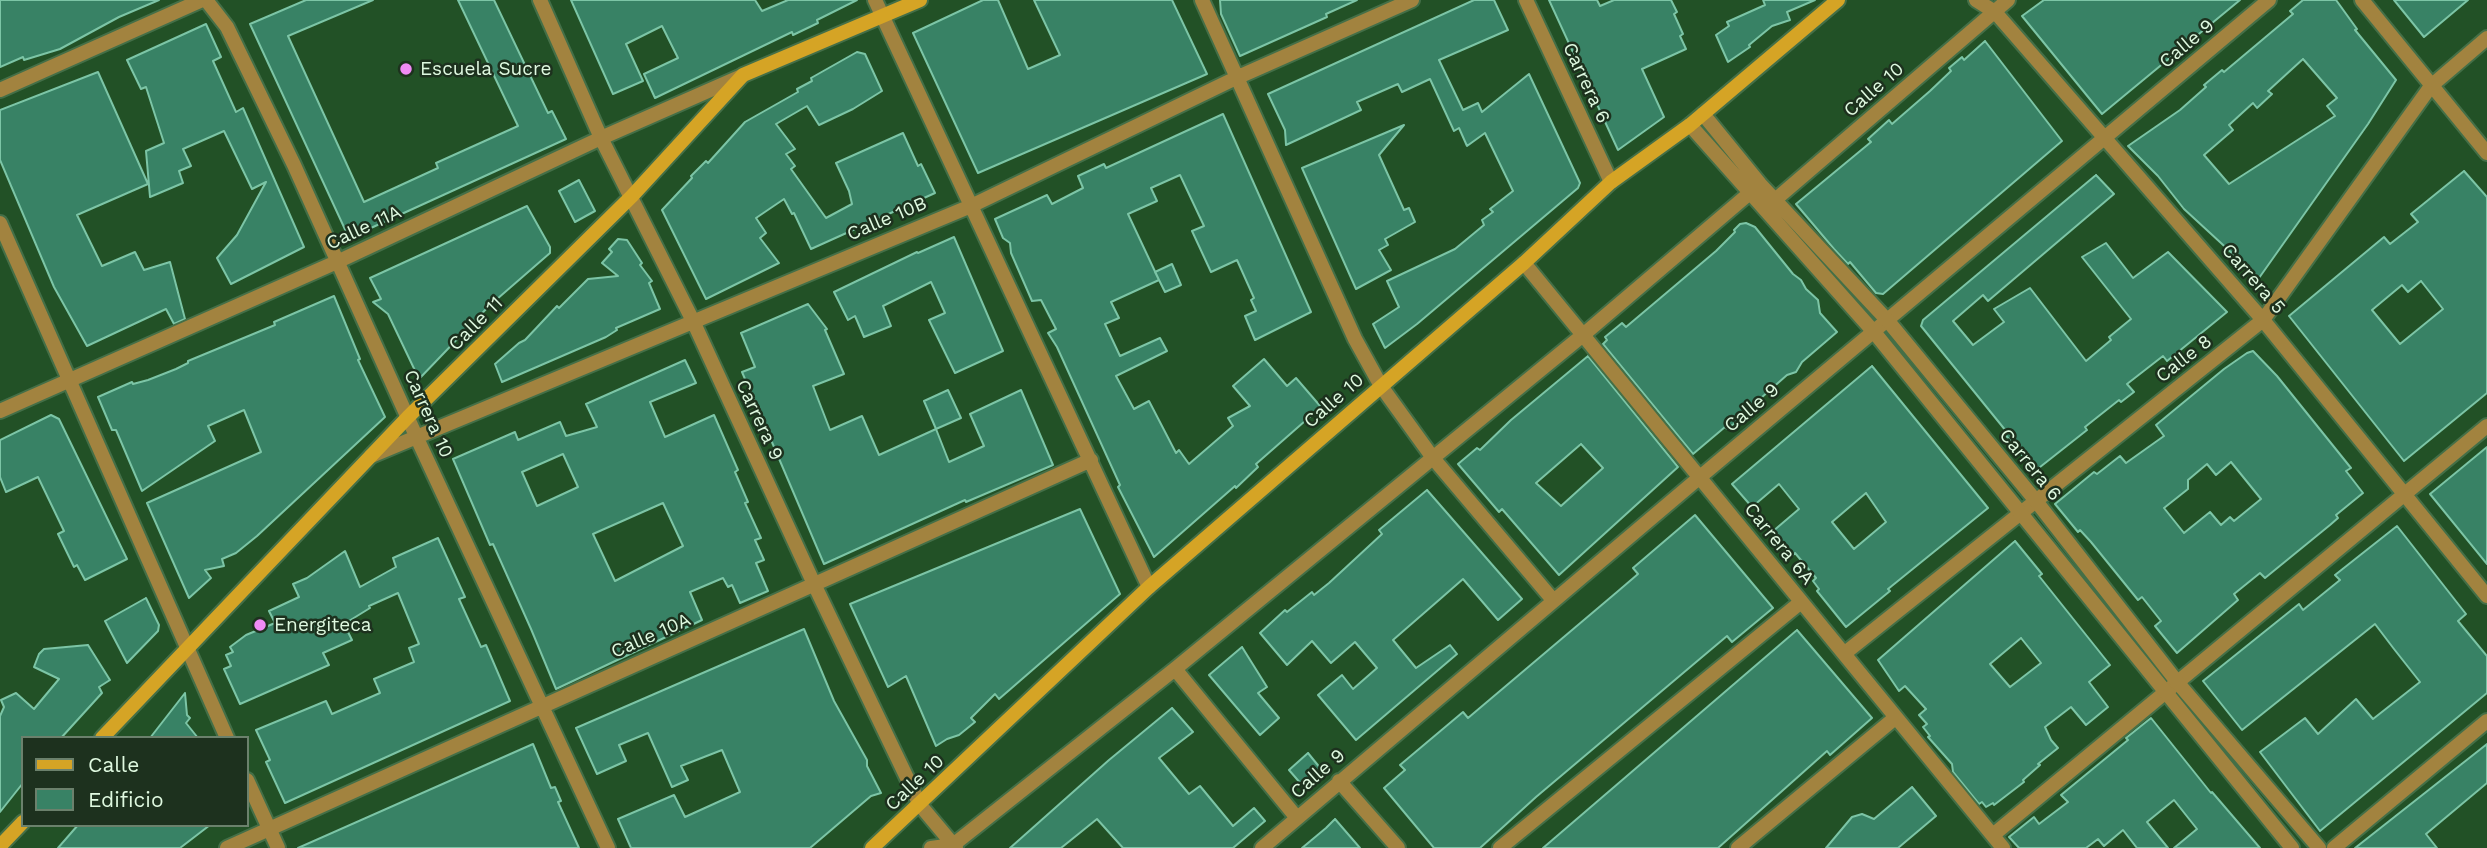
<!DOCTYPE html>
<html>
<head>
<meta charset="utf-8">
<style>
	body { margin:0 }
	#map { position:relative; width:2487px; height:848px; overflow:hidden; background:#225126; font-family:"Work Sans",sans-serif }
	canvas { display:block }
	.legend { position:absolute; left:21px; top:736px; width:228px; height:91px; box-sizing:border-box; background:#1d311e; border:2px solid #6b816c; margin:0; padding:9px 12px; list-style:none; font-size:21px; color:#dff9e0 }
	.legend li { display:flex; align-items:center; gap:14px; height:35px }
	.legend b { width:35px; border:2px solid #6b816c }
</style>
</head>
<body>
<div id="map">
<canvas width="2487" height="848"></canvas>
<ul class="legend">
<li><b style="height:9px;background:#d5a425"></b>Calle</li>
<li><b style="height:19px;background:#388265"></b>Edificio</li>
</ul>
</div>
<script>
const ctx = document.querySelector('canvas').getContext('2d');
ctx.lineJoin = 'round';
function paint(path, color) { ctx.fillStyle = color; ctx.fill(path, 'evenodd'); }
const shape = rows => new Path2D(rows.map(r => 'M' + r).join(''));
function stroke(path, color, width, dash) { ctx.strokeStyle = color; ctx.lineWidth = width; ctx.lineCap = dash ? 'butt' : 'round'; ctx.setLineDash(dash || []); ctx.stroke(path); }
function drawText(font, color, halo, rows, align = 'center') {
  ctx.font = font + ' "Work Sans",sans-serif'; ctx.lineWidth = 5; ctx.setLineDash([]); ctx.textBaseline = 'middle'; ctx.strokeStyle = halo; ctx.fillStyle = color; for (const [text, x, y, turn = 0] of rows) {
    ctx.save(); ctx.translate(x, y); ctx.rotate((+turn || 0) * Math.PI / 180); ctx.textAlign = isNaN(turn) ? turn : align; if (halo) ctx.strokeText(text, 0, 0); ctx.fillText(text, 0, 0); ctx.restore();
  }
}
const building = shape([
	[0,0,159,0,119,17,60,49,24,60,23,57,0,67,0,0],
	[306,0,373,0,288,36,364,202,438,168,436,163,518,126,458,0,494,0,548,113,552,111,566,139,349,238,250,24,306,0],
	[571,0,755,0,762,11,788,0,857,0,817,20,818,23,793,35,792,32,655,98,644,74,678,58,662,26,626,44,643,81,613,94,571,0],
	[983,0,998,0,1028,69,1060,55,1034,0,1172,0,1207,74,978,173,913,33,983,0],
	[1220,0,1357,0,1326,14,1327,17,1240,56,1221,14,1220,0],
	[1474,0,1494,0,1508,30,1439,60,1463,110,1478,103,1482,112,1529,74,1580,183,1578,188,1417,324,1385,348,1373,324,1399,307,1387,281,1455,249,1484,225,1482,220,1493,212,1490,209,1513,191,1485,133,1467,146,1459,128,1454,131,1430,79,1402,92,1398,84,1357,102,1361,110,1286,145,1285,130,1268,94,1474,0],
	[1549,0,1597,0,1600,6,1614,0,1671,0,1677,12,1674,14,1683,34,1680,36,1686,49,1642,69,1664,117,1618,150,1549,0],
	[1763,0,1815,0,1787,12,1790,20,1772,26,1749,45,1750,47,1728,62,1716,35,1729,26,1727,22,1765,5,1763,0],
	[2044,0,2240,0,2102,114,2022,16,2044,0],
	[2303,0,2336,0,2357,29,2355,30,2396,80,2368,124,2259,278,2184,209,2158,176,2128,146,2180,110,2206,87,2204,85,2222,70,2224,72,2293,14,2290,11,2303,0],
	[2303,59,2337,98,2327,106,2335,116,2229,184,2204,155,2233,130,2229,125,2253,103,2257,108,2272,94,2268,91,2303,59],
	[2394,0,2468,0,2424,37,2394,0],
	[206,24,221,57,213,61,236,112,243,108,304,247,231,284,217,258,237,235,266,182,252,189,224,131,183,149,191,166,179,171,183,183,150,197,146,151,164,143,146,87,141,89,127,60,206,24],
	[1985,41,2062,141,1883,294,1876,293,1850,262,1848,264,1834,249,1796,204,1871,142,1868,139,1889,120,1892,124,1930,91,1951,71,1949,68,1962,57,1964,60,1985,41],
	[857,52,865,54,882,91,853,109,819,125,807,106,776,124,795,149,786,154,795,166,791,169,826,218,852,204,849,191,836,163,903,133,918,166,921,164,935,193,811,249,794,213,792,214,784,199,756,218,766,233,760,238,779,263,706,299,662,210,692,178,691,176,706,161,708,163,745,122,798,92,797,89,812,81,811,78,857,52],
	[98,72,148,184,77,215,102,266,135,252,144,270,170,262,185,319,174,324,166,309,87,346,54,287,0,160,0,110,98,72],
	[1223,114,1311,312,1255,340,1245,316,1256,311,1251,300,1254,298,1237,260,1211,272,1192,231,1204,226,1180,175,1151,188,1157,201,1128,214,1159,280,1111,302,1119,318,1105,324,1120,356,1160,338,1167,351,1116,376,1134,409,1149,401,1176,453,1179,450,1189,464,1233,426,1228,418,1250,406,1233,386,1264,359,1287,386,1296,378,1321,407,1256,464,1258,467,1236,488,1235,486,1154,557,1118,487,1120,485,1057,347,1048,333,1056,329,1041,300,1032,301,1011,253,1010,243,1003,238,995,219,1047,195,1052,204,1083,188,1078,176,1104,164,1106,168,1223,114],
	[1404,125,1379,155,1404,210,1409,208,1415,222,1385,239,1388,245,1379,250,1391,270,1356,289,1302,168,1404,125],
	[2464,171,2487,197,2487,393,2404,461,2289,316,2384,237,2390,244,2418,222,2411,214,2464,171],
	[2421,281,2443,309,2400,344,2372,310,2402,285,2408,292,2421,281],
	[2096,175,2114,194,1988,301,1983,295,1953,321,1973,345,2004,322,1994,309,2030,288,2086,361,2111,340,2109,337,2131,319,2082,257,2106,243,2133,278,2168,252,2227,312,2167,361,2163,356,2127,384,2134,392,2121,402,2119,400,2095,419,2085,427,2087,430,2035,471,2004,433,2006,431,1921,326,1923,320,2096,175],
	[579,180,595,211,575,222,559,191,579,180],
	[527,206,550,247,550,253,489,306,419,379,388,314,373,302,381,299,370,278,527,206],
	[1746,223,1755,227,1793,274,1801,280,1806,289,1818,300,1820,313,1837,332,1802,362,1796,372,1787,375,1761,398,1763,400,1755,408,1727,429,1725,427,1693,454,1603,344,1607,340,1605,337,1622,323,1626,327,1716,251,1735,232,1734,230,1740,224,1746,223],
	[954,237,1003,351,955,373,929,320,945,313,931,282,883,306,891,326,864,337,855,316,848,320,834,292,917,252,918,253,954,237],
	[618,239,627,240,642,263,640,265,652,281,649,283,660,309,616,328,617,330,606,337,502,382,495,364,519,343,525,340,557,306,559,308,588,279,618,276,602,263,612,252,609,249,618,239],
	[1172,264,1181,285,1165,292,1155,272,1172,264],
	[334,296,360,359,358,360,385,417,257,536,236,553,222,559,224,566,205,570,211,578,189,598,147,503,261,452,244,410,208,426,215,441,142,491,116,430,112,430,98,397,132,382,133,384,148,380,176,369,188,363,188,361,275,325,274,322,334,296],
	[808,304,827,329,825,330,844,374,813,386,830,430,862,416,879,455,936,429,924,401,948,390,961,418,936,429,949,462,984,446,970,414,1021,390,1053,465,966,502,965,500,824,564,742,372,755,367,741,333,808,304],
	[2253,351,2277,376,2351,468,2346,471,2363,493,2336,515,2338,518,2330,525,2265,578,2260,573,2234,594,2238,600,2177,653,2155,626,2161,621,2142,597,2138,600,2091,542,2080,530,2078,532,2055,504,2094,472,2097,474,2120,456,2126,463,2164,436,2156,425,2224,369,2247,353,2253,351],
	[2231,462,2261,499,2234,521,2230,517,2221,525,2210,512,2184,533,2164,508,2188,489,2188,480,2207,464,2216,475,2231,462],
	[1588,356,1678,467,1559,575,1502,509,1499,512,1458,464,1477,448,1480,450,1511,420,1588,356],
	[1581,444,1603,468,1561,506,1536,483,1581,444],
	[685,360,696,383,650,402,665,437,714,415,738,470,735,472,748,502,745,503,761,538,755,540,764,560,756,563,768,591,740,603,732,585,728,587,723,578,690,592,702,620,556,689,531,629,493,544,490,545,453,459,515,432,518,440,560,422,566,436,597,427,586,404,685,360],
	[563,454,578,487,537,506,522,472,563,454],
	[663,503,683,546,615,581,593,534,663,503],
	[1872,366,1988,508,1888,589,1890,591,1846,627,1817,591,1819,589,1813,581,1816,578,1795,553,1792,556,1772,532,1799,509,1779,484,1752,507,1732,484,1872,366],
	[1866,493,1886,522,1854,549,1832,522,1866,493],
	[51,415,59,419,127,559,85,580,77,565,74,567,58,534,64,531,38,477,6,492,0,477,0,440,51,415],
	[2487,447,2487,564,2430,494,2487,447],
	[1427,490,1522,599,1498,620,1463,579,1439,600,1393,640,1416,668,1450,645,1457,654,1356,740,1318,695,1342,675,1353,689,1377,668,1355,642,1331,663,1312,641,1287,665,1260,633,1285,610,1287,612,1312,592,1314,595,1329,583,1382,534,1379,530,1427,490],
	[1080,509,1120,594,999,699,995,694,971,718,975,722,959,735,947,739,936,746,906,676,888,687,850,604,1080,509],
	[1695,515,1773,608,1732,642,1727,636,1536,797,1480,848,1434,848,1384,788,1405,770,1400,765,1463,712,1468,718,1617,592,1638,574,1633,568,1695,515],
	[2397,526,2466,614,2458,621,2487,656,2487,693,2320,831,2260,752,2305,718,2318,734,2356,699,2373,719,2420,682,2394,649,2375,624,2242,730,2203,681,2299,604,2303,610,2340,580,2335,575,2397,526],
	[438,538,465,597,459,599,481,647,486,645,510,701,285,803,266,762,270,760,256,730,326,701,332,714,380,693,374,679,414,662,409,648,419,644,398,593,369,606,370,608,344,624,352,640,323,653,329,665,240,704,224,669,231,666,226,655,233,652,230,647,246,635,275,623,269,611,299,597,293,584,307,578,345,551,360,587,396,567,393,558,438,538],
	[2015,541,2042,574,2039,576,2110,665,2089,682,2108,707,2086,725,2071,707,2045,727,2051,740,2058,748,2038,764,2040,765,2023,780,2024,782,1994,805,1993,803,1986,807,1982,802,1979,804,1953,772,1952,764,1928,737,1930,736,1923,727,1927,724,1919,715,1926,709,1905,686,1899,691,1878,660,2015,541],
	[2021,638,2041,663,2010,687,1990,664,2021,638],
	[146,598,159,625,158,631,127,663,105,621,146,598],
	[804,629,834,701,867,760,867,766,881,793,871,796,810,848,631,848,618,819,674,795,685,817,740,792,722,750,681,766,688,780,672,787,648,733,619,745,626,761,597,774,576,728,804,629],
	[1797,630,1872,718,1830,755,1827,751,1718,848,1543,848,1797,630],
	[88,645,110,680,99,687,102,693,61,738,23,738,23,783,0,812,0,716,4,707,1,700,16,693,34,709,59,679,34,667,39,654,44,649,88,645],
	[1242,647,1267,687,1258,693,1279,718,1260,735,1209,675,1242,647],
	[185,693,187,715,190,718,186,723,198,738,150,738,185,693],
	[1172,708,1193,732,1159,758,1189,794,1200,786,1233,826,1254,808,1265,821,1233,848,1123,848,1097,819,1061,848,1010,848,1109,760,1172,708],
	[2151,718,2211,793,2212,792,2260,848,2174,848,2197,829,2174,800,2147,822,2168,848,2137,848,2123,830,2104,846,2098,839,2086,848,2019,848,2009,837,2034,817,2039,824,2068,802,2061,795,2128,740,2126,738,2151,718],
	[533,744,551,788,555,787,561,801,558,802,579,848,298,848,533,744],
	[2487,744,2487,783,2426,834,2437,848,2355,848,2487,744],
	[1308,753,1321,769,1302,785,1289,770,1308,753],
	[1912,787,1936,816,1898,848,1826,848,1852,817,1862,814,1874,819,1912,787],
	[1335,819,1360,848,1302,848,1326,828,1335,819],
	[78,825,210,825,180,848,58,848,78,825]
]);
paint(building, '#388265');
stroke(building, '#7cc5a6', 2);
const minor = shape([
	[206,0,227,27,294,165,416,436,608,848],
	[540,0,601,138,693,321,814,584,920,805,956,848],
	[875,0,1149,587],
	[1202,0,1355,339,1381,386,1433,458,1553,600],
	[1526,0,1611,182],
	[1976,0,1995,12,2263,320,2487,596],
	[2362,0,2487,153],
	[0,90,202,0],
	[1768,206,2008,0],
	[0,223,227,738],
	[1524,263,2003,848],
	[0,411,339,261,601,138,742,76],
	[371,456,971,206,1236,78,1412,0],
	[1845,653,2263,320,2431,86,2487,38],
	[1175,669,1297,818],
	[247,780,278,848],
	[1339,781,1398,848],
	[1993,835,2487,426],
	[227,848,1091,460],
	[931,848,953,845,1175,669,1583,335,1758,186],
	[1262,848,1700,477,2269,0],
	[1500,848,1801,602],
	[1738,848,1895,718],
	[2334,848,2487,721]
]);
const tertiary = shape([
	[1703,114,1760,184,1888,321,2036,501,2178,683,2319,848],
	[1690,125,1874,332,2292,848]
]);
const secondary = shape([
	[102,738,408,417,632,196,743,75,920,0],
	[0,846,23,822],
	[872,848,1149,587,1524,263,1611,182,1690,125,1838,0]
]);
stroke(minor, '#446f47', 18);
stroke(tertiary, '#446f47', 18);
stroke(secondary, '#446f47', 18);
stroke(minor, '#a2833f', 14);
stroke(tertiary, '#a2833f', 14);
stroke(secondary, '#d5a425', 14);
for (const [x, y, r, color] of [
	[406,69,7,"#f08bf5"],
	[260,625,7,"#f08bf5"]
]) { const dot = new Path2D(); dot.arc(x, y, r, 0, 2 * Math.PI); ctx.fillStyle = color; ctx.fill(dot); stroke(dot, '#1d311e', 2.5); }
drawText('19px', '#dff9e0', '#1d311e', [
	["Calle 9",2187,44,-40],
	["Carrera 6",1586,83,65],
	["Calle 10",1874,90,-41],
	["Calle 10B",887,219,-23],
	["Calle 11A",364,228,-25],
	["Carrera 5",2253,279,49],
	["Calle 11",476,324,-45],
	["Calle 8",2184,359,-38],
	["Calle 10",1334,401,-41],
	["Calle 9",1752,408,-40],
	["Carrera 10",428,414,66],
	["Carrera 9",759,420,65],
	["Carrera 6",2030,465,51],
	["Carrera 6A",1779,544,51],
	["Calle 10A",651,636,-24],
	["Calle 9",1318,774,-41],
	["Calle 10",915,783,-43]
]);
drawText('19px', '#dff9e0', '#1d311e', [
	["Escuela Sucre",420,69],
	["Energiteca",274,625]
], 'left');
</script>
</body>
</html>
